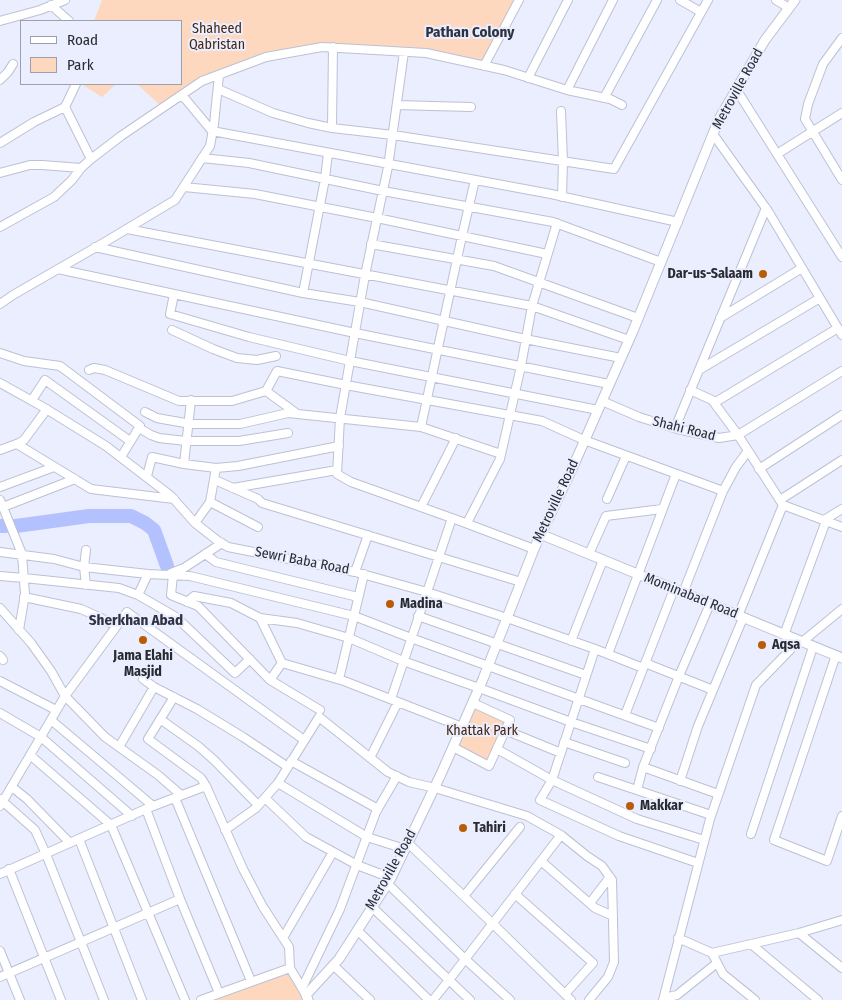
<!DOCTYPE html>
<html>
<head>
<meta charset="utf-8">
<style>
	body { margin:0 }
	#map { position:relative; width:842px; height:1000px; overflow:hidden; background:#eaeefe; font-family:"Fira Sans Condensed",sans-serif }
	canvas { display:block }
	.legend { position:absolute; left:20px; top:20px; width:162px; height:65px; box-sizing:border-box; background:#eaeefe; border:1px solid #9da0ac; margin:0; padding:6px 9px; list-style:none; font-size:15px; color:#292a32 }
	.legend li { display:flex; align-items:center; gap:10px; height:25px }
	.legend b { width:25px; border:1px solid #9da0ac }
</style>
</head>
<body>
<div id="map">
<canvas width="842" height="1000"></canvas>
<ul class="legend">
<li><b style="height:6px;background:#fff"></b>Road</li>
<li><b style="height:14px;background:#fed7bf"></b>Park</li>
</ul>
</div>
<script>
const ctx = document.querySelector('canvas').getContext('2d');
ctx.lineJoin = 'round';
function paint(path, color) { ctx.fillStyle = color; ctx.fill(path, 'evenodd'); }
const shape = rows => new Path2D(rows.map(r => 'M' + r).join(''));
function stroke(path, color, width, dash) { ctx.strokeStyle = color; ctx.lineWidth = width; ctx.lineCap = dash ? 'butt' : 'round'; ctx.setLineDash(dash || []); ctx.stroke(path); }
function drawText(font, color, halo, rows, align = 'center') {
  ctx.font = font + ' "Fira Sans Condensed",sans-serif'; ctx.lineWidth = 4; ctx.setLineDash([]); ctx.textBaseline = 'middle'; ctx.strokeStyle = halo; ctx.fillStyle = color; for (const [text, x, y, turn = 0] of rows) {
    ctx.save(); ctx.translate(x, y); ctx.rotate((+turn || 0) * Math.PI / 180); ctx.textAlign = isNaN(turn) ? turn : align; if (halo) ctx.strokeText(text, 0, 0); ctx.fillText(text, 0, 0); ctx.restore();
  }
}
paint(shape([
	[102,0,518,0,484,65,426,53,322,47,266,57,202,81,163,108,137,84,181,84,181,21,94,21],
	[83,84,116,84,102,97,83,85],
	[473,703,510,720,489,766,453,747],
	[290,969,308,1000,203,1000]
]), '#fed7bf');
stroke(shape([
	[0,526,6,526],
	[16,526,89,516,131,516,145,523,154,530,167,566]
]), '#b3c1fe', 14);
const minor = shape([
	[680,0,701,12],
	[776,0,789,8],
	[51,5,69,21],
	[0,21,40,10,65,0],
	[842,38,823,64,808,104,805,119,842,180],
	[404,52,388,167,365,275,340,418,337,474,351,482,460,521,534,549],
	[484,66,519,0],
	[528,78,568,0],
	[0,80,8,72,13,64],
	[76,84,65,107,91,159],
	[218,89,273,113,308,123,332,128,393,135,614,169,708,0],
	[736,89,842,257],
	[567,90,613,0],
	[182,95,212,131,551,194,678,222],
	[604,98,657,0],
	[397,105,432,106,471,107],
	[561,111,563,161,562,197],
	[332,128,333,47],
	[713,134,768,211,842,335],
	[0,143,34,122,65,107],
	[777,154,842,113],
	[202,158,249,163,383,191,553,222,661,262],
	[0,173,30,165,42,165,81,168],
	[184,187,255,194,377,218,547,254],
	[0,227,54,197,72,180,81,168,91,159,121,136,202,81,266,57,322,47,426,53,504,70,567,90,610,99,622,105],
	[127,229,532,306,629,340],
	[371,244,494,266,638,318],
	[95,247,303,293,360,302,525,339,621,358],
	[58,269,355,333,609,384],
	[303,293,325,179,328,153],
	[174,294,170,314,249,337,350,361,598,410],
	[0,304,13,295,105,242,175,200,210,146,214,124,219,75],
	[720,318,802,268],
	[172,330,213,349,237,358,257,360,276,356],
	[0,353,24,361,60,366,140,426,121,457],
	[89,370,94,368,105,370,179,401,232,401,266,391,296,413],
	[699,370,820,298],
	[0,383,43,407,106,446,171,496,195,523,218,541,228,547,355,572,427,592,507,618,595,649,643,668],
	[690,390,712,400,738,435,783,505,842,527],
	[266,391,277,371,346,385,542,421,584,440,723,491],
	[32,400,45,380,130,441],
	[602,401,639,417,677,429,719,438,738,435,842,371],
	[714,403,838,328],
	[145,412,157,418,168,420,191,424,240,424,288,413,421,427,501,454],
	[421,427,462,236,475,180],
	[139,428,151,435,159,438,186,441,239,441,288,433],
	[675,428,766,208],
	[17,444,91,489,174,499],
	[0,450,19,443,24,440,47,409],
	[184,464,191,400],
	[759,469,842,415],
	[147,476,152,457,184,464,216,468,238,466,339,446],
	[215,480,258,499,262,503,521,582],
	[0,487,54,467],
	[233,488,337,470],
	[607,499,626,456],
	[0,500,22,554,25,594,19,630],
	[780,500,842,460],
	[210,502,258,527],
	[3,507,75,479],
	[421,507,456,438],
	[824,520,842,509],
	[195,523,210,502,216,468],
	[467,523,500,459,521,366,532,306,557,223],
	[0,552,54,559,84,567,148,574,190,576,354,616,411,638,659,728],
	[205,554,216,562,358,597],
	[589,554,606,516,662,509],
	[355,572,368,535],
	[171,573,184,568,222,543],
	[173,575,171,595,198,606,270,680,320,710],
	[0,576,24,578,119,588,138,595,176,617,235,673,250,659],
	[86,585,84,567,86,550],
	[683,593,723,491,736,467,748,451],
	[138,595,148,574],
	[24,597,81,609,101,618,116,626],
	[187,602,194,596,231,603,260,618,297,623,349,638,403,661,479,688,571,722,651,749],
	[0,608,31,643,51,671,65,696,105,737,158,775,181,795],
	[418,616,586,675],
	[738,616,783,505],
	[260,618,282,663],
	[784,635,826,521],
	[571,641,603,560],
	[802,642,842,609],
	[595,649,552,780,540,800,619,836,698,863],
	[608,654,676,474],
	[836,655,774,840,827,861,842,816],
	[0,656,3,660],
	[645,663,713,690],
	[143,679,154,687,197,709,243,737,288,767],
	[339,679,364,574],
	[270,680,282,663,344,681,462,727],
	[0,681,56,710],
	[174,697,148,739,201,778,206,786,243,869,263,907,289,947,290,968,306,995],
	[391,699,452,518],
	[0,713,41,737,132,816],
	[625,715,674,589],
	[160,719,198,746,214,760,258,805],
	[51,720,153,806],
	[505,730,561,753],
	[564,742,625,763],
	[119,747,154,687],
	[453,747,489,766,510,720,473,703],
	[497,749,552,780,637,819,704,840],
	[30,755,111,825,185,1000],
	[370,758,398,702],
	[291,761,378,809],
	[643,767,718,794],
	[598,777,711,815],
	[680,781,698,726,743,618],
	[278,783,367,837,405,849],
	[12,787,27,799,70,843],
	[637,790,643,767,679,676,710,604],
	[175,798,251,981],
	[265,798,306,837,357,865,391,878],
	[0,799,35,830,46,854,104,1000],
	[0,806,65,696,127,612,304,740],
	[146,809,180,899,219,993],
	[225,830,256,808,278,783,319,717,388,772,409,782,435,788,527,816,561,835,587,856,602,866,612,880,614,962,608,977,589,1000],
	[751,834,813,647],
	[79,839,142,1000],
	[408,843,492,923,571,1000],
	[541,861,595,908,613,916],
	[9,869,61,1000],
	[0,874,148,808,206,786],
	[387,883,465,959,510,1000],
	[515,894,593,963,565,994],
	[464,896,520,827],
	[590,903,610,877],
	[372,907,470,1000],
	[357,930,429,1000],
	[799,933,842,968],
	[283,938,333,852],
	[678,938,712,953,723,974,755,1000],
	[751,944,818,1000],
	[0,951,20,1000],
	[712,953,799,933,842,920],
	[333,965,370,1000],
	[0,977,180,899],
	[302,988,340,909,376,812,397,776],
	[664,998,677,995,717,963],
	[201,1000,290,968],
	[433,1000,449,980,561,835],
	[663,1000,710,819,756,685,790,650,795,639]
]);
const major = shape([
	[540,534,842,658],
	[308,1000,306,995,339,959,391,878,441,774,483,679,534,549,572,469,633,331,719,119,765,40,795,0]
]);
stroke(minor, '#bcc1d4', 10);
stroke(major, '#bcc1d4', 11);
stroke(minor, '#fff', 8);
stroke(major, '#fff', 9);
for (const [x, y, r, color] of [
	[763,274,5,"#b95c08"],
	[390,604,5,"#b95c08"],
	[143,640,5,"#b95c08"],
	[762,645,5,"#b95c08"],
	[630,806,5,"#b95c08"],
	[463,828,5,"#b95c08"]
]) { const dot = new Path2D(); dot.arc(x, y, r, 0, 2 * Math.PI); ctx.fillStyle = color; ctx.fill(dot); stroke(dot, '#eaeefe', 2); }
drawText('14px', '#452713', '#eaeefe', [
	["Shaheed",217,29],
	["Qabristan",217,45],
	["Khattak Park",482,731]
]);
drawText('14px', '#292a32', '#eaeefe', [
	["Metroville Road",738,89,-61],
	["Shahi Road",684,429,14],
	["Metroville Road",556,501,-65],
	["Sewri Baba Road",302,561,11],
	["Mominabad Road",691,596,22],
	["Metroville Road",391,870,-61]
]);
drawText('bold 14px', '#292a32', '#eaeefe', [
	["Dar-us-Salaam",753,274,"right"],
	["Madina",400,604],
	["Aqsa",772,645],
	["Jama Elahi",143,656,"center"],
	["Masjid",143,672,"center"],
	["Makkar",640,806],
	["Tahiri",473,828]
], 'left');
drawText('bold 15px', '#2e3241', '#eaeefe', [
	["Pathan Colony",470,33],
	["Sherkhan Abad",136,621]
]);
</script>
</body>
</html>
